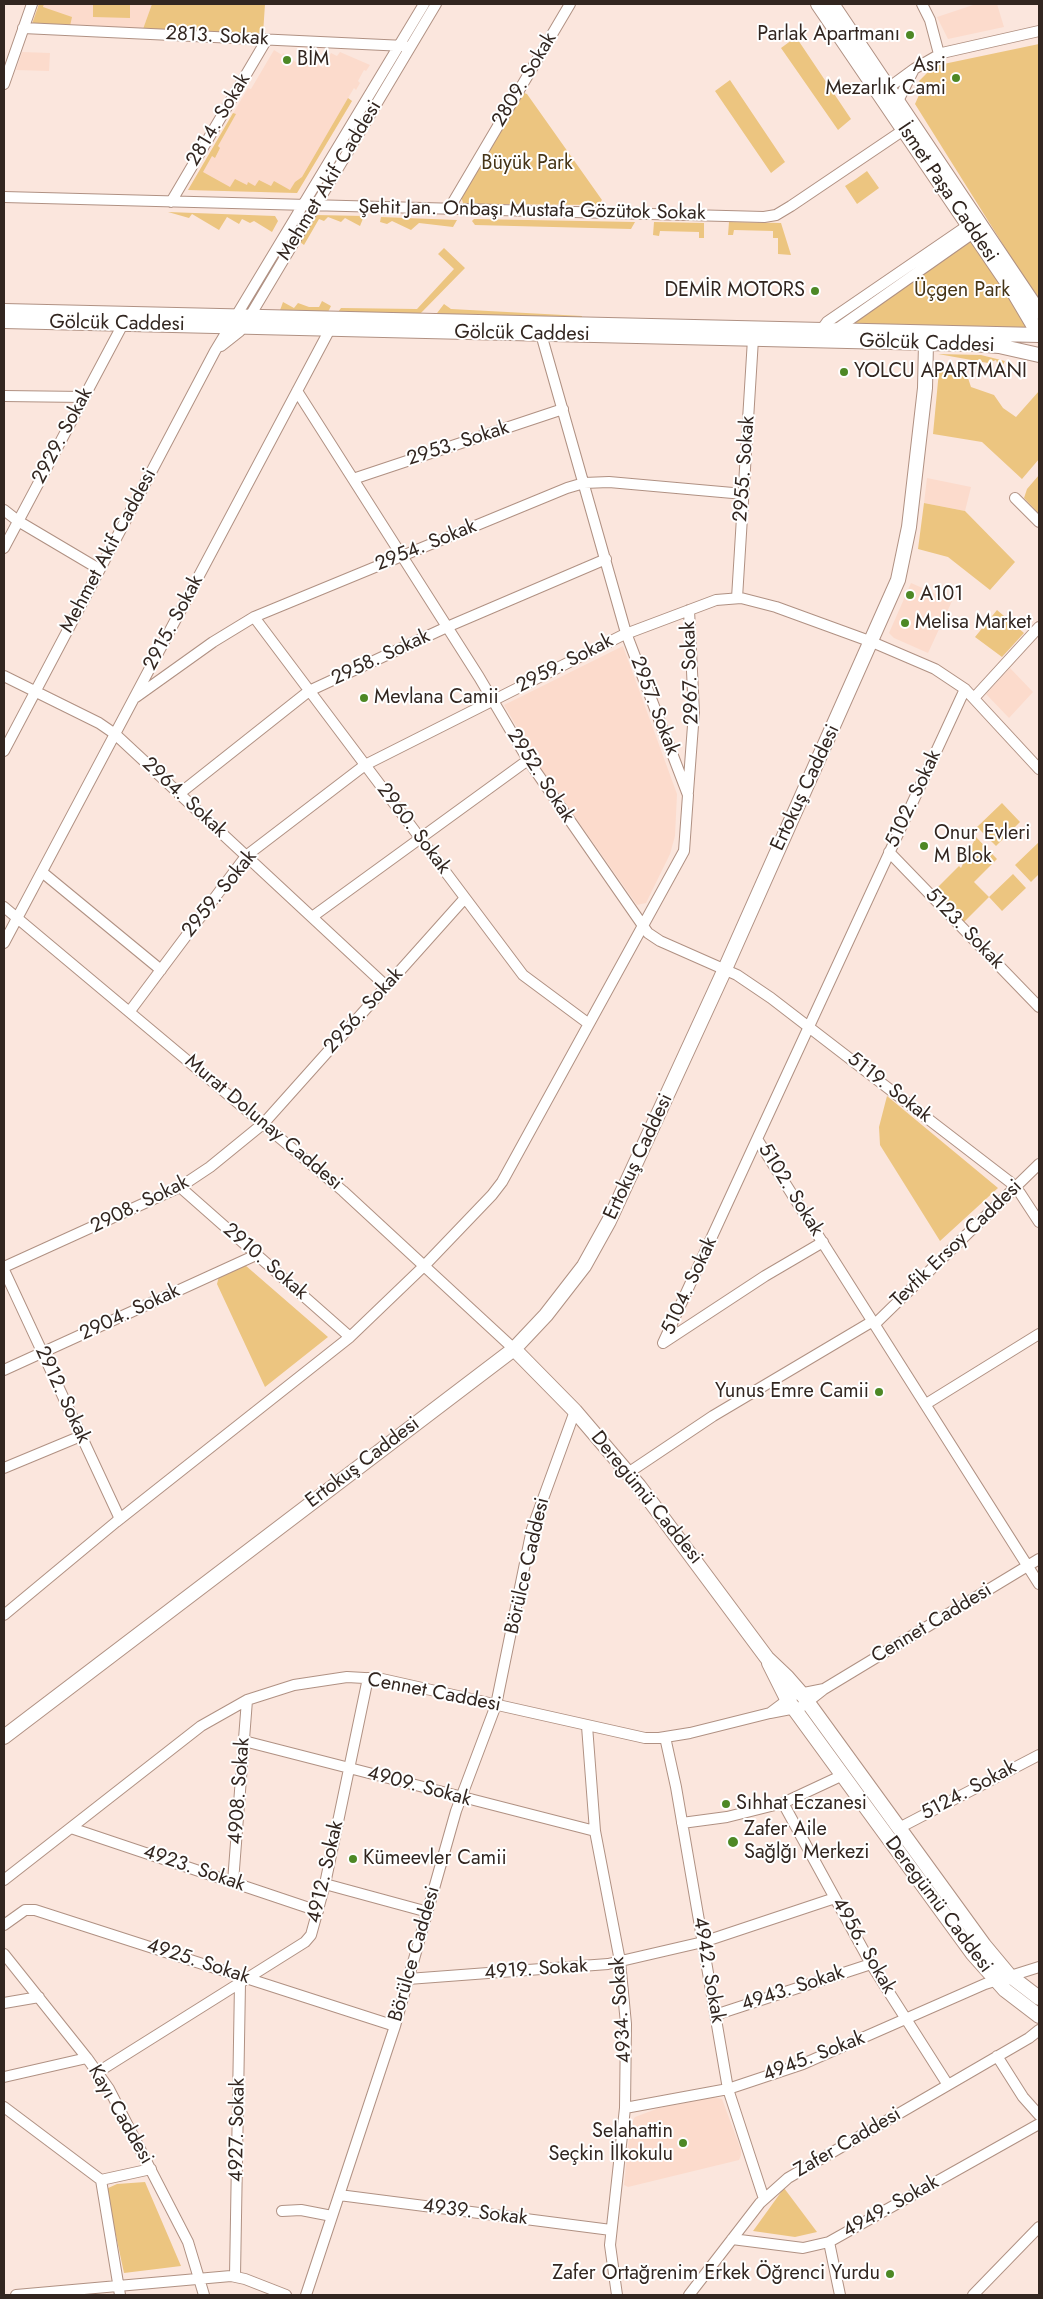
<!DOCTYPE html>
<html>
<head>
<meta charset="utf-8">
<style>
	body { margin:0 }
	#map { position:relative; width:1043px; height:2299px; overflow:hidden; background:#fbe6dd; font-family:Jost,sans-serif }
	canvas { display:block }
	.frame { position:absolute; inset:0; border:5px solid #322620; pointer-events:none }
</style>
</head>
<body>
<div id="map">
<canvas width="1043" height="2299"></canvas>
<div class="frame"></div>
</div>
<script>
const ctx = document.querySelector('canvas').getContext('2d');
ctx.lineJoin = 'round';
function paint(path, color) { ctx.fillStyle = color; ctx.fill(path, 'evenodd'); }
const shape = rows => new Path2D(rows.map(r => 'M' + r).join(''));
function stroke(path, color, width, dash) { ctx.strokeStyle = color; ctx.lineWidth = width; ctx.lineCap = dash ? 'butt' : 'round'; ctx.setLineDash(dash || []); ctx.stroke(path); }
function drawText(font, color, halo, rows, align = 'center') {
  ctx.font = font + ' Jost,sans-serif'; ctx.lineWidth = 4; ctx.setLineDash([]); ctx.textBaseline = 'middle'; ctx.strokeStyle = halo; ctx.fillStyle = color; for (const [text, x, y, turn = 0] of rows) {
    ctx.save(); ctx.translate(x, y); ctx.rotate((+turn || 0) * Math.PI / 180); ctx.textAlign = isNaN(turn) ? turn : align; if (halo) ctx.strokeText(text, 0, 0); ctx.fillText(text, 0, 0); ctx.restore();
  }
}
paint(shape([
	[39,4,152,4,143,29,32,24],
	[976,4,997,4,1004,27,948,39,937,17],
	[274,50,282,55,283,53,301,66,306,58,323,68,331,53,337,56,340,52,370,65,366,71,364,70,358,81,360,83,356,90,354,88,348,98,352,101,297,193,188,190,248,88,251,89],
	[22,52,50,53,49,71,16,70],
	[927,478,971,487,965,511,924,503],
	[911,583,952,601,928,653,894,638,889,633],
	[623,646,677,794,675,836,670,854,646,903,637,905,542,770,504,705],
	[1010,668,1033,692,1009,718,986,694],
	[714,2097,722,2099,741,2150,741,2155,739,2160,628,2187,624,2185,629,2137,632,2122,635,2117,659,2108]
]), '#fcdbcc');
paint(shape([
	[39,4,44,4,43,7,72,17,70,26,32,24],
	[93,4,130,4,130,18,93,17],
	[152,4,265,4,263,34,143,29],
	[796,37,851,119,838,130,781,48],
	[1039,44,1039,302,915,104,923,86,919,81,934,66],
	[730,80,785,162,771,173,715,91],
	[524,93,527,94,602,200,598,205,470,204,463,203,461,196,519,94],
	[348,98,352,101,297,193,188,190,233,113,236,114,218,146,220,148,215,158,212,156,203,172,230,187,235,179,247,185,248,182,255,186,259,180,271,186,274,181,290,190,295,182,302,177],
	[867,171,879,188,857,204,845,186,856,179,861,186,856,179],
	[168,212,275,216,278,221,272,232,254,221,250,223,242,219,239,224,227,217,219,230,192,214,189,218],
	[316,215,364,216,360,226,345,218,341,222,328,217,324,221,319,219,304,245,300,242],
	[381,217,457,220,453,227,419,223,411,230,392,221,387,224,380,222],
	[474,219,635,222,631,229,475,225,472,221],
	[654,222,704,223,704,238,699,238,699,232,660,231,659,236,653,235],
	[729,222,781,223,791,255,778,254,778,238,773,238,773,231,734,230,733,235,728,235],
	[972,240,1006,291,1029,330,849,326],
	[444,248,465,268,418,316,336,315,341,308,417,309,454,269,438,254],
	[322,301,331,306,327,314,279,313,283,302,294,308,298,303,309,307,319,307],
	[444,304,451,309,582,316,582,322,434,317],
	[938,354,981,355,1005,361,1000,370,996,360,988,363],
	[939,371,958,374,966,372,971,387,994,395,1003,408,1016,417,1039,391,1039,459,1022,479,982,442,933,434],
	[1039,475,1039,514,1024,498,1027,489],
	[924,503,965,511,1015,562,990,590,948,557,918,549],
	[997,610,1024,633,1002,657,975,637],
	[1002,803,1020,822,996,846,977,827],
	[976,837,997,859,974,882,989,897,1013,874,1026,888,1002,911,989,897,964,922,934,891,959,866,961,868],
	[1039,842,1039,874,1031,882,1015,865],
	[887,1096,998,1188,940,1241,880,1145,879,1127],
	[245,1265,328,1337,265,1387,217,1284,219,1276],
	[145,2182,181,2266,124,2273,106,2189,117,2184],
	[784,2188,817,2232,795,2237,753,2231]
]), '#ecc580');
const minor = shape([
	[922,4,930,20,939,54],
	[23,28,405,46],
	[914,69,942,53,1039,31],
	[4,84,32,4],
	[884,91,914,69,896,105],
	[4,197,764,217,776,215,791,206,908,127],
	[171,202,267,39],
	[449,209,570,4],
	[819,333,827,322,973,222],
	[831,333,979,229],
	[221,346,240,331,250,316,436,4],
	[297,391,479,677,528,760,648,933,660,941,737,975,771,998,1010,1182,1020,1193,1039,1222],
	[4,396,84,397],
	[353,479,563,409],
	[1015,498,1039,522],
	[4,510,18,521,99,569],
	[4,548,123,324],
	[737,598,753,339],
	[254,617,523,975,589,1024],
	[4,676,99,723,115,734,386,986],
	[965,689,757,1139,1039,1584],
	[136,697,213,642,254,617,567,488,584,483,609,482,744,494],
	[974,698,1039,627],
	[4,751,215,351,424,4],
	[688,792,694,712,689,610],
	[179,794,309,691,447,627,606,559],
	[889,852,1039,1007],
	[42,872,161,970],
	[4,907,343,1191,514,1349],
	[312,917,528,760],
	[4,943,330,329],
	[130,1011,246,856,365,765,623,635,716,600,741,598,776,607,872,642,935,669,965,689,1039,769],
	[757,1139,663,1343,765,1276,823,1242],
	[180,1187,350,1337],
	[4,1267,180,1187,210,1167,264,1123,465,898],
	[4,1270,120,1519],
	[875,1324,1039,1164],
	[4,1370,256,1255],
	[926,1404,1039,1334],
	[4,1468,81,1436],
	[628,1473,713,1416,873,1321],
	[4,1615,116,1522,350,1337,424,1266,492,1195,502,1182,684,851,688,795,626,633,541,334],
	[824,1689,1039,1559],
	[824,1689,801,1707,770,1713,794,1695,824,1689],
	[587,1726,595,1831,620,1961,626,2024,625,2108,610,2245,617,2295],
	[665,1737,676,1787,728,2089,764,2199],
	[244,1741,595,1831],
	[783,1803,871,1964,948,2085],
	[682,1823,727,1817,783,1803,843,1775],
	[71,1828,318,1911],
	[899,1828,1039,1755],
	[4,1880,201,1726,247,1700,294,1685,347,1677,382,1679,645,1738,659,1738,690,1733,770,1713],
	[233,1882,247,1700],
	[325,1884,428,1912],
	[4,1925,25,1910,35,1910,395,2026],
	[4,1954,87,2058,109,2089,188,2242,204,2295],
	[408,1979,608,1964,703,1942,835,1898],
	[4,2003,39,1997],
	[715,2015,871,1964],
	[997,2056,1023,2097,1039,2115],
	[98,2072,305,1942,311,1935,325,1884,368,1678],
	[4,2077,87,2058],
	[4,2107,101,2180,120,2295],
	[625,2108,728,2089,803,2064,985,1984,1039,1967],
	[101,2180,151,2169],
	[339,2195,611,2230],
	[282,2211,301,2210,332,2216],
	[732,2239,803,2248,829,2242,1039,2124],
	[829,2242,840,2295],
	[235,2276,240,1983],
	[16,2295,231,2276,245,2279,286,2295],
	[306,2295,395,2026,456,1811,496,1705,532,1529,575,1411],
	[689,2295,760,2203,788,2178,1029,2038,1039,2030],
	[973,2295,1039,2227]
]);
const major = shape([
	[818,4,1013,291,1039,335],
	[832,4,1039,312],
	[4,311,1039,335],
	[4,321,974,344,999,346,1039,355],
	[514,1349,575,1411,639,1486,767,1658,787,1677,801,1693,984,1945,1009,1975,1039,1998],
	[769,1663,787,1699,973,1954,1005,1990,1039,2016],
	[4,1737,514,1349,546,1315,584,1266,609,1221,725,969,898,580,909,527,925,388,926,343]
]);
stroke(minor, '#b09183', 12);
stroke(major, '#b09183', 16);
stroke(minor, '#fff', 10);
stroke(major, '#fff', 14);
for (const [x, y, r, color] of [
	[910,35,5,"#4d8825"],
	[287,60,5,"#4d8825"],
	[956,78,5,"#4d8825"],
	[815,291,5,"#4d8825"],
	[844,372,5,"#4d8825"],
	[910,595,5,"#4d8825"],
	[905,623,5,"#4d8825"],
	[364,698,5,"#4d8825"],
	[924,846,5,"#4d8825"],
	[879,1392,5,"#4d8825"],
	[726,1804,5,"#4d8825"],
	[733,1842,6,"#4d8825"],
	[353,1859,5,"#4d8825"],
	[683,2143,5,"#4d8825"],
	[890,2274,5,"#4d8825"]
]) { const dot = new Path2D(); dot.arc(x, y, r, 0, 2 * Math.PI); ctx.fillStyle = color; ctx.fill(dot); stroke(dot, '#fff', 2); }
drawText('20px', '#322620', '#fff', [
	["Parlak Apartmanı",900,35,"right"],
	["BİM",297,60],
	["Asri",946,66,"right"],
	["Mezarlık Cami",946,89,"right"],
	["DEMİR MOTORS",805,291,"right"],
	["YOLCU APARTMANI",854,372],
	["A101",920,595],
	["Melisa Market",915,623],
	["Mevlana Camii",374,698],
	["Onur Evleri",934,834],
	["M Blok",934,857],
	["Yunus Emre Camii",869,1392,"right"],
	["Sıhhat Eczanesi",736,1804],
	["Zafer Aile",744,1830],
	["Sağlğı Merkezi",744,1853],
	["Kümeevler Camii",363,1859],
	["Selahattin",673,2132,"right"],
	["Seçkin İlkokulu",673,2155,"right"],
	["Zafer Ortağrenim Erkek Öğrenci Yurdu",880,2274,"right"]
], 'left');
drawText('20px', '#322620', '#fff', [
	["2813. Sokak",217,37,3],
	["2809. Sokak",525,80,-59],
	["2814. Sokak",219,120,-59],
	["Mehmet Akif Caddesi",330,181,-59],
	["İsmet Paşa Caddesi",947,193,56],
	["Şehit Jan. Onbaşı Mustafa Gözütok Sokak",532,211,1],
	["Gölcük Caddesi",117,324,1],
	["Gölcük Caddesi",522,334,1],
	["Gölcük Caddesi",927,344,2],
	["2929. Sokak",63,436,-62],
	["2953. Sokak",458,444,-18],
	["2955. Sokak",745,469,-86],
	["2954. Sokak",426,546,-22],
	["Mehmet Akif Caddesi",109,551,-62],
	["2915. Sokak",174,623,-62],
	["2958. Sokak",381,658,-25],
	["2959. Sokak",565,664,-27],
	["2967. Sokak",691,673,-92],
	["2957. Sokak",654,706,69],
	["2952. Sokak",540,776,57],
	["Ertokuş Caddesi",806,788,-65],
	["2964. Sokak",184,798,43],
	["5102. Sokak",914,799,-65],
	["2960. Sokak",413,829,53],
	["2959. Sokak",220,894,-51],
	["5123. Sokak",964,929,46],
	["2956. Sokak",364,1011,-48],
	["5119. Sokak",889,1088,38],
	["Murat Dolunay Caddesi",263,1123,40],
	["Ertokuş Caddesi",639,1157,-65],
	["5102. Sokak",790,1190,58],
	["2908. Sokak",140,1205,-26],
	["Tevfik Ersoy Caddesi",957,1244,-44],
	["2910. Sokak",265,1262,41],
	["5104. Sokak",690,1286,-65],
	["2904. Sokak",130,1313,-25],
	["2912. Sokak",62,1395,65],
	["Ertokuş Caddesi",363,1463,-37],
	["Deregümü Caddesi",646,1498,51],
	["Börülce Caddesi",528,1566,-77],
	["Cennet Caddesi",932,1624,-31],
	["Cennet Caddesi",434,1693,11],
	["4909. Sokak",419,1787,15],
	["4908. Sokak",240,1791,-86],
	["5124. Sokak",969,1791,-28],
	["4923. Sokak",194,1869,19],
	["4912. Sokak",326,1872,-77],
	["Deregümü Caddesi",938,1905,53],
	["4956. Sokak",863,1946,60],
	["Börülce Caddesi",415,1954,-74],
	["4925. Sokak",198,1962,18],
	["4919. Sokak",536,1970,-4],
	["4942. Sokak",708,1970,80],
	["4943. Sokak",793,1989,-18],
	["4934. Sokak",622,2010,-94],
	["4945. Sokak",814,2057,-21],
	["Kayı Caddesi",120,2115,60],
	["4927. Sokak",238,2130,-89],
	["Zafer Caddesi",848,2143,-30],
	["4949. Sokak",891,2207,-29],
	["4939. Sokak",475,2213,7]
]);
drawText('20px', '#463517', '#fff', [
	["Büyük Park",527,164],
	["Üçgen Park",962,291]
]);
</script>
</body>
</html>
